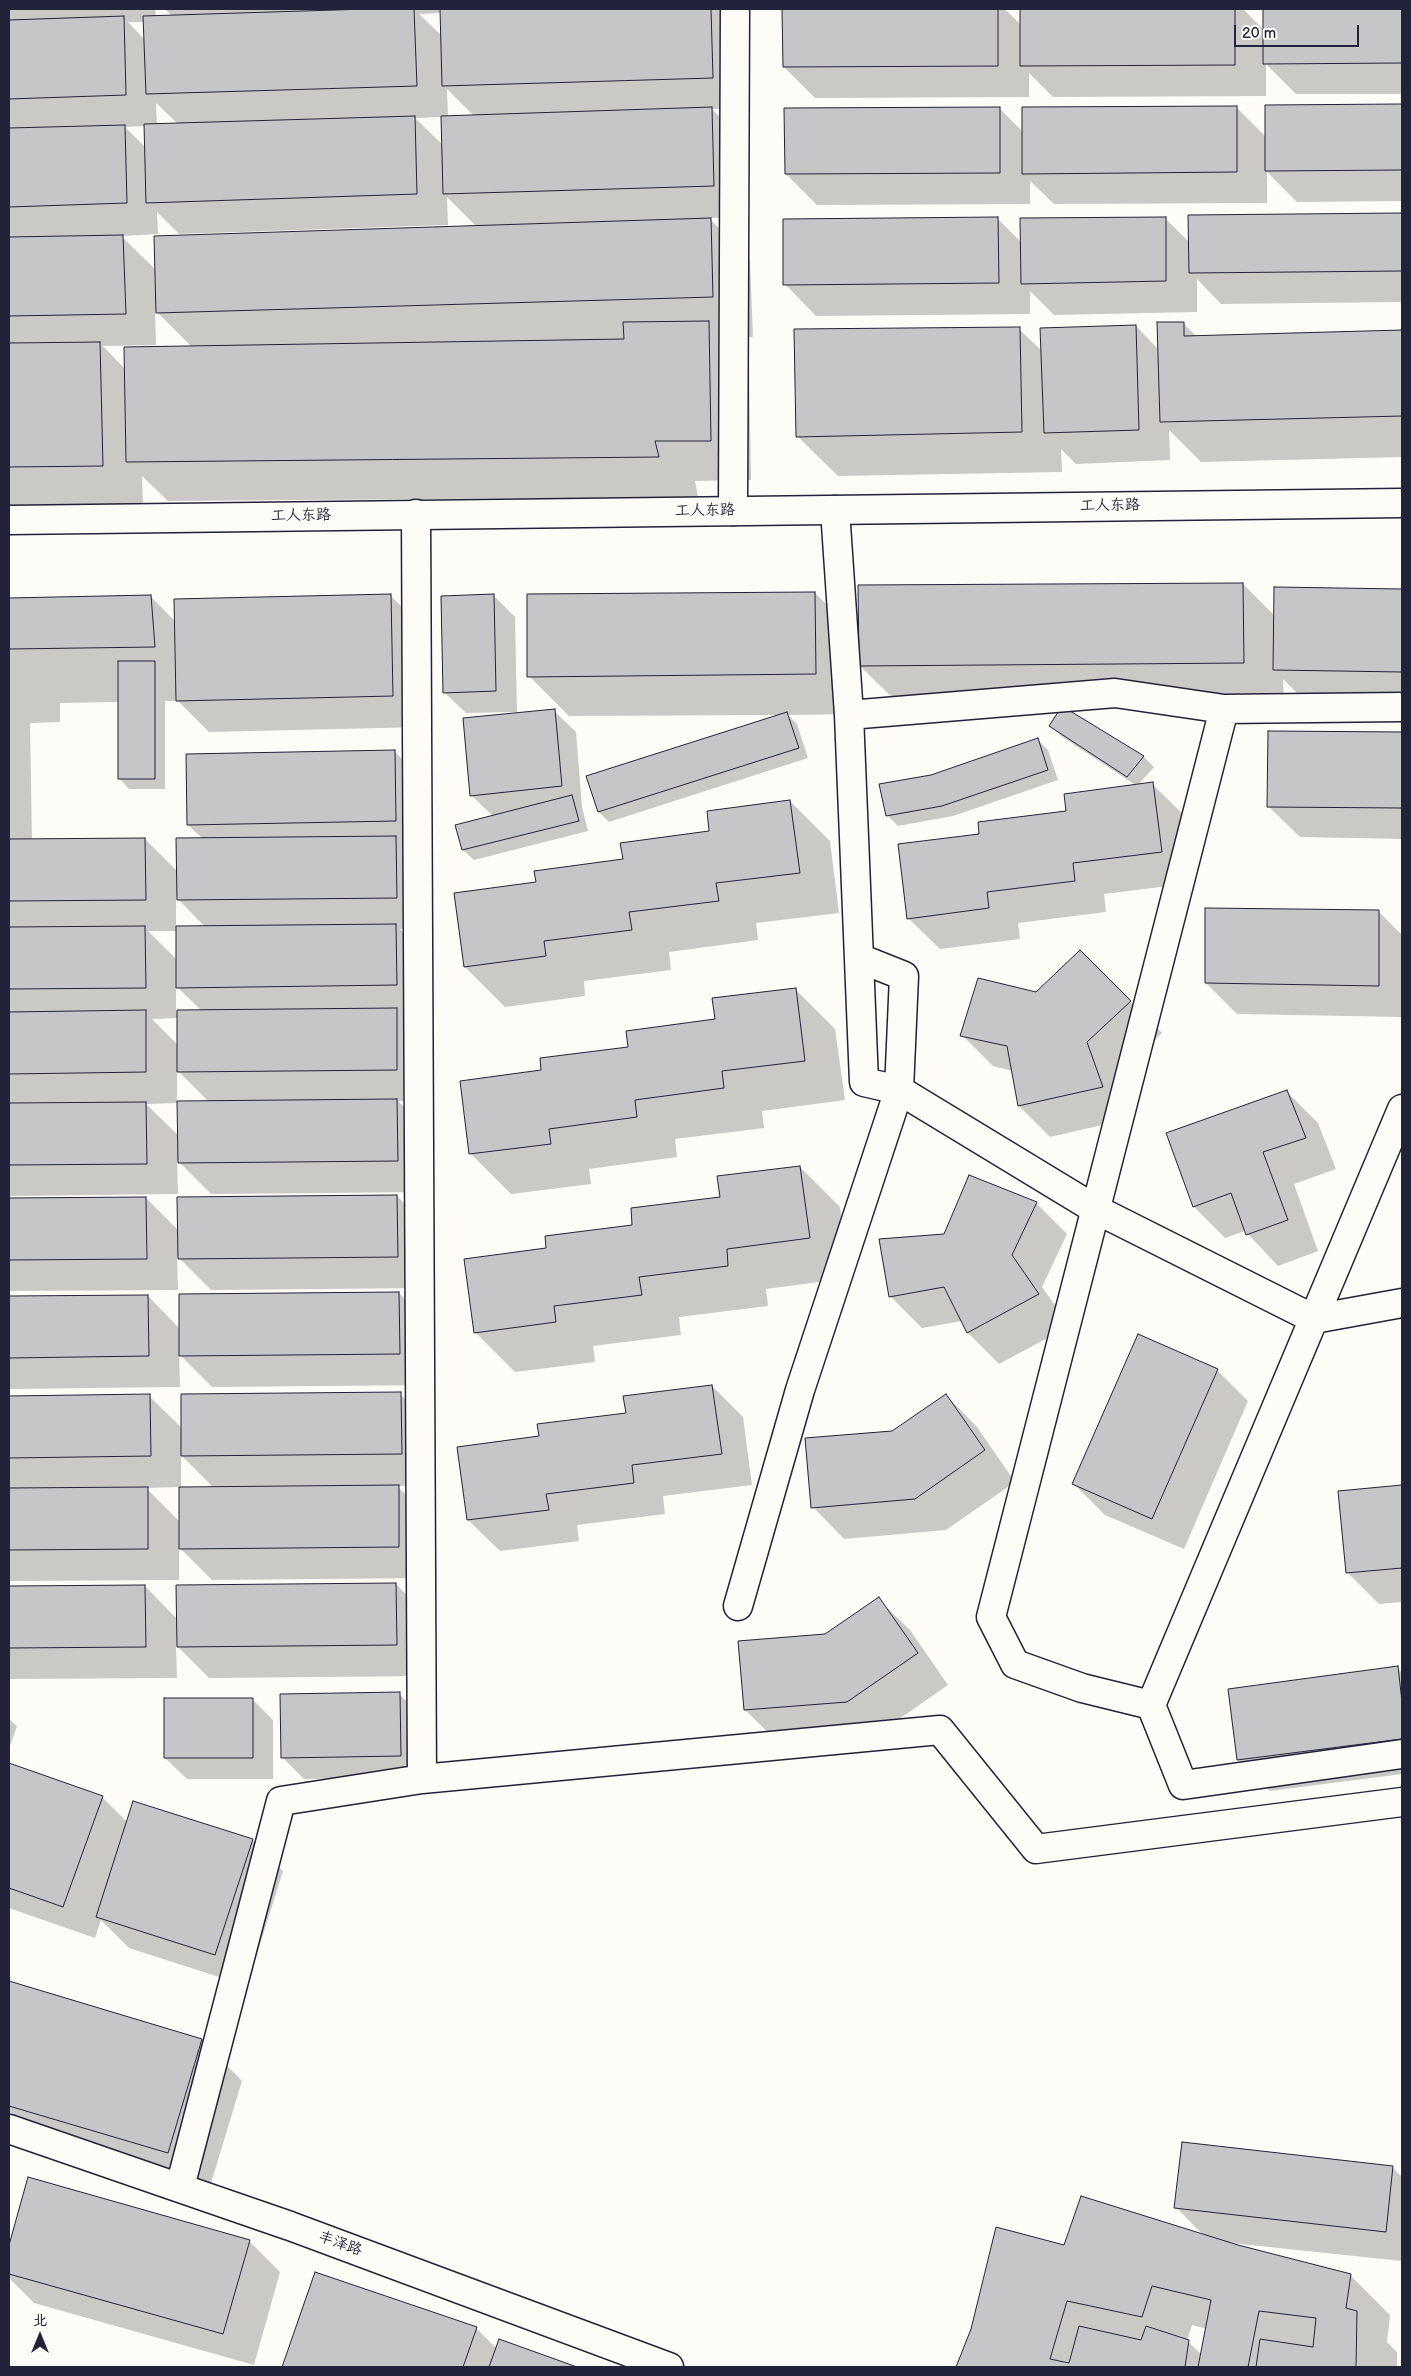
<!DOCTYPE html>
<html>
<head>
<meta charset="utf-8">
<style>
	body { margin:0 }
	#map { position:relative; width:1411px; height:2376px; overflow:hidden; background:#fdfcf7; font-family:"Balsamiq Sans","LXGW WenKai TC",sans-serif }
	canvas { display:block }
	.frame { position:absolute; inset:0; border:10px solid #22223b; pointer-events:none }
	.north { position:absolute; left:15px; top:2311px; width:50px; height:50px; -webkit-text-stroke:4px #fdfcf7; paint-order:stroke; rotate:0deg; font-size:14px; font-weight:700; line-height:20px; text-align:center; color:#22223b }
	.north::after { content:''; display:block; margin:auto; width:18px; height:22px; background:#22223b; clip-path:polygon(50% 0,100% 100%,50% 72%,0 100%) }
	.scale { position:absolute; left:1234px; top:25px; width:125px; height:22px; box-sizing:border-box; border:2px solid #22223b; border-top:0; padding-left:6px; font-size:15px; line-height:18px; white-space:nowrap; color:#22223b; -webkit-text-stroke:4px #fdfcf7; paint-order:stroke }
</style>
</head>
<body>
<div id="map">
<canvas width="1411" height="2376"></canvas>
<div class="frame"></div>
<div class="north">北</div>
<div class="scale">20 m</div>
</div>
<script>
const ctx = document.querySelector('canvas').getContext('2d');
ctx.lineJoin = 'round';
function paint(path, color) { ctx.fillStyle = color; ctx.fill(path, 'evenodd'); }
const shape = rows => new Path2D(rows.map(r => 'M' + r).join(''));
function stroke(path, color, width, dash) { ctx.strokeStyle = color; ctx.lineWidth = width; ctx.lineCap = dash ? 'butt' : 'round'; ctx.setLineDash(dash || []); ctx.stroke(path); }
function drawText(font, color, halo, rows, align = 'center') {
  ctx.font = font + ' "Balsamiq Sans","LXGW WenKai TC",sans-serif'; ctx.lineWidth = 4.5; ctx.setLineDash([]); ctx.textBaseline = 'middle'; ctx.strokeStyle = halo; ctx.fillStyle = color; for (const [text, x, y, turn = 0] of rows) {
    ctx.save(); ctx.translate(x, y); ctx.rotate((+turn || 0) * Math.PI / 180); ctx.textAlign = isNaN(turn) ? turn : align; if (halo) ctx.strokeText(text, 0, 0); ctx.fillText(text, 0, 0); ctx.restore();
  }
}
paint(shape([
	[9,9,155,9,156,17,172,16,165,9,719,9,742,32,744,108,712,109,743,140,745,217,709,218,750,260,753,337,724,337,749,363,751,480,695,481,698,497,168,501,142,476,143,506,9,507],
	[441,13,442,36,419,14],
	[128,22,145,22,145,40],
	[447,89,474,116,448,117],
	[156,103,178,124,157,125],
	[442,117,443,145,415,118],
	[145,126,146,148,125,127],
	[447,197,477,227,156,270,121,236,158,234,157,212,179,234,448,225],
	[155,310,193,348,125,369,103,346,156,345],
	[783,9,1005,9,1021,25,1021,9,1243,9,1264,30,1264,9,1402,9,1402,94,1296,94,1266,64,1266,96,1053,97,1029,73,1029,97,815,98,784,67],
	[1402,105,1402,201,1297,202,1267,172,1267,203,1054,204,1030,181,1030,204,817,205,786,174,999,108,1023,132,1236,107,1266,137,1266,106],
	[1402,215,1402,302,1221,304,1197,279,1197,312,1054,315,1030,291,1030,314,816,316,785,284,998,219,1022,243,1165,218,1189,242,1189,217],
	[1183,323,1197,337,1402,332,1402,457,1201,462,1169,430,1170,460,1076,464,1061,449,1062,472,838,476,797,436,1019,329,1042,351,1136,326,1159,350],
	[1243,584,1275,616,1275,588,1402,590,1402,703,1305,701,1283,679,1284,703,901,706,860,666],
	[815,593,855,633,855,714,788,715,797,724,808,758,609,822,599,812,780,715,569,716,529,676],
	[150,596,176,622,391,596,422,627,424,727,209,732,178,701,165,701,165,789,129,789,119,778,119,702,60,703,60,722,30,723,32,840,145,839,178,872,203,839,188,825,394,751,426,782,428,929,400,929,427,956,428,1016,403,1017,428,1041,428,1101,398,1101,428,1131,429,1192,211,1194,177,1160,178,1194,9,1196,9,599],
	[176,897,205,927,176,927],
	[148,931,177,931,177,960],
	[176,986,202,1011,176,1012],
	[178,1018,178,1045,152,1019],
	[177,1070,209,1102,177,1102],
	[179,1103,179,1136,146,1104],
	[494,596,515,617,517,712,466,713,444,692],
	[1062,708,1144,757,1154,767,1138,785,1152,784,1184,815,1193,883,1104,894,1106,912,1018,923,1020,939,940,949,908,918,981,835,1068,812,1137,786,1061,736,1051,726],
	[554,711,576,732,582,807,588,831,474,860,463,850,457,826,493,816,471,795],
	[1270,732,1402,734,1402,839,1300,837,1268,806],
	[1038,740,1048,750,1058,780,953,816,898,826,887,815,931,777],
	[790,801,830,841,839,913,756,923,758,940,669,952,671,970,584,981,585,996,505,1007,465,967,537,884,624,860,711,832],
	[1379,912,1402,935,1402,1017,1237,1014,1206,983],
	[1080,952,1162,1033,1118,1074,1133,1118,1050,1137,1019,1106,1013,1071,993,1066,962,1035,1036,993],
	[795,989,835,1029,845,1100,762,1111,764,1128,675,1139,677,1157,589,1169,591,1184,511,1194,471,1154,461,1082,543,1071,630,1048,716,1020],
	[1286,1091,1318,1123,1336,1169,1294,1184,1318,1251,1278,1266,1245,1231,1225,1238,1194,1207],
	[800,1167,840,1207,849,1278,766,1289,768,1306,679,1317,681,1335,593,1346,595,1362,515,1372,475,1332,547,1249,634,1226,721,1198],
	[397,1196,428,1227,429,1288,211,1290,177,1256,178,1290,9,1291,9,1199,146,1198,179,1231],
	[1036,1203,1067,1234,1042,1287,1070,1326,999,1364,968,1333,962,1321,922,1328,890,1296,945,1235],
	[399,1293,430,1325,431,1385,212,1387,179,1354,180,1387,9,1389,9,1297,148,1296,180,1329],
	[1217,1370,1248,1401,1184,1549,1105,1515,1074,1484],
	[712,1386,743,1417,752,1485,663,1496,665,1514,577,1525,579,1541,500,1551,468,1520,540,1437,627,1414],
	[400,1394,432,1425,432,1485,397,1486,429,1518,430,1578,212,1580,179,1547,179,1580,9,1581,9,1397,149,1396,182,1428],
	[181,1455,214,1488,181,1488],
	[180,1487,180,1522,146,1488],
	[946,1395,977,1427,1015,1482,946,1530,844,1539,813,1507],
	[1402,1486,1402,1602,1379,1604,1348,1573,1339,1492],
	[396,1584,427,1616,428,1676,209,1678,176,1645,177,1678,9,1679,9,1588,145,1586,178,1620],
	[878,1599,910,1630,948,1685,879,1733,777,1741,745,1710,825,1636],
	[1397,1668,1402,1673,1402,1774,1270,1791,1238,1760],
	[399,1694,421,1715,422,1777,304,1779,283,1758],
	[252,1699,273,1720,273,1779,187,1779,165,1758],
	[9,1719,17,1726,9,1749],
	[10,1765,102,1797,128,1823,252,1840,283,1871,247,1986,129,1948,101,1920,95,1938,9,1908],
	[9,1983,202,2040,242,2081,208,2193,9,2133],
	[1392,2167,1402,2177,1402,2261,1222,2242,1350,2275,1390,2315,1387,2342,1397,2352,1397,2367,1357,2367,1356,2361,1355,2367,957,2367,972,2330,1064,2247,1204,2236,1176,2207],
	[1192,2325,1207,2329,1202,2355,1187,2341],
	[29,2179,249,2241,280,2272,254,2365,34,2303,9,2278,9,2249],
	[316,2274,476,2328,497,2349,500,2341,573,2367,283,2367]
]), '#0003');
const building = shape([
	[367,9,414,9,417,86,146,94,143,16,367,9],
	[440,9,711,9,713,78,442,86,440,9],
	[782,9,998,9,998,66,783,67,782,9],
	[1020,9,1235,9,1235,65,1020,66,1020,9],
	[1263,9,1402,9,1402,63,1263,64,1263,9],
	[124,16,126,95,9,99,9,20,124,16],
	[1402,104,1402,170,1265,171,1265,105,1402,104],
	[1237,106,1237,172,1022,174,1022,107,1237,106],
	[712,107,714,186,443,194,441,116,712,107],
	[1000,107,1000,173,785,174,784,108,1000,107],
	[415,116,417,194,146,203,144,124,415,116],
	[125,125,127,203,9,207,9,128,125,125],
	[1402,213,1402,271,1189,273,1188,215,1402,213],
	[998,217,999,283,783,285,783,219,998,217],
	[1166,217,1166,281,1021,284,1020,218,1166,217],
	[711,218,713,297,156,313,154,236,711,218],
	[123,235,126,314,9,316,9,237,123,235],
	[709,321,711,441,655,441,659,457,126,462,124,347,624,339,623,322,709,321],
	[1157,322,1184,322,1184,336,1402,330,1402,416,1160,422,1157,322],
	[1136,325,1139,430,1044,433,1040,328,1136,325],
	[1020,327,1022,432,796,437,794,329,1020,327],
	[100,342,103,466,9,467,9,343,100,342],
	[1243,583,1244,663,859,666,858,585,1243,583],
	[1274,587,1402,589,1402,672,1273,670,1274,587],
	[815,592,816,674,527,677,527,594,815,592],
	[391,594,393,696,176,701,174,599,391,594],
	[494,594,496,691,443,693,441,596,494,594],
	[151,595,155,647,9,649,9,598,151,595],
	[118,661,155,661,155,779,118,779,118,661],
	[1062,706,1144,756,1127,777,1049,726,1062,706],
	[555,709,562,786,470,796,463,718,555,709],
	[787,712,799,748,598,812,586,776,787,712],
	[1268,731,1402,732,1402,808,1267,807,1268,731],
	[1038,738,1048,770,942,806,886,816,879,784,931,775,1038,738],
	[395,750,396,821,187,825,186,754,395,750],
	[1153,782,1162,852,1073,863,1075,881,987,892,989,908,907,919,898,844,979,834,978,822,1066,811,1064,794,1153,782],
	[572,795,579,821,462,850,455,825,572,795],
	[790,800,800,873,716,883,719,901,629,912,632,930,544,941,546,956,464,967,454,893,536,882,534,871,623,859,620,843,709,831,707,811,790,800],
	[396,836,397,898,177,900,176,838,396,836],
	[145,838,146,900,9,901,9,839,145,838],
	[1205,908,1379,910,1379,986,1205,983,1205,908],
	[396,924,397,985,176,988,176,926,396,924],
	[145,926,146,988,9,989,9,927,145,926],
	[1080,950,1131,1001,1087,1042,1103,1087,1018,1106,1007,1046,960,1036,978,978,1036,992,1080,950],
	[796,988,805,1061,722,1071,724,1088,635,1100,637,1117,549,1129,551,1144,469,1154,460,1081,541,1070,540,1058,628,1047,626,1031,715,1019,712,998,796,988],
	[397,1008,397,1070,177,1072,177,1010,397,1008],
	[146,1010,146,1072,9,1074,9,1012,146,1010],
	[1287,1090,1306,1138,1263,1152,1288,1220,1246,1235,1231,1193,1193,1207,1166,1133,1287,1090],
	[397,1099,398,1161,178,1163,177,1101,397,1099],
	[146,1102,147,1164,9,1165,9,1103,146,1102],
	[800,1166,810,1238,727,1249,728,1266,639,1277,642,1295,554,1306,556,1322,474,1333,464,1259,546,1248,545,1236,632,1225,631,1208,720,1197,717,1176,800,1166],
	[969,1175,1037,1202,1012,1255,1039,1294,967,1333,944,1287,889,1297,879,1239,944,1234,969,1175],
	[397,1195,398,1257,178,1259,177,1197,397,1195],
	[146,1197,147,1259,9,1260,9,1198,146,1197],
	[399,1292,400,1354,179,1356,179,1294,399,1292],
	[148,1295,149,1356,9,1358,9,1296,148,1295],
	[1138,1334,1218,1369,1152,1519,1072,1484,1138,1334],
	[712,1385,722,1454,632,1465,634,1483,546,1494,549,1510,467,1520,457,1447,539,1436,537,1424,626,1413,623,1396,712,1385],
	[401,1392,402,1454,181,1456,181,1394,401,1392],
	[150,1394,151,1456,9,1458,9,1396,150,1394],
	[946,1394,985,1450,915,1499,811,1508,805,1438,892,1431,946,1394],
	[399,1485,399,1547,179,1549,179,1487,399,1485],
	[1402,1485,1402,1568,1346,1573,1338,1491,1402,1485],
	[148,1487,148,1549,9,1550,9,1488,148,1487],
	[396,1583,397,1645,177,1647,176,1585,396,1583],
	[145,1585,146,1647,9,1648,9,1586,145,1585],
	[879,1597,918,1653,847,1702,744,1710,738,1641,825,1634,879,1597],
	[1398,1666,1402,1702,1402,1739,1237,1760,1228,1689,1398,1666],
	[400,1692,401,1756,281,1758,280,1694,400,1692],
	[164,1698,253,1698,253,1758,164,1758,164,1698],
	[9,1763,103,1796,63,1907,9,1888,9,1763],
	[133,1801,253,1839,215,1955,96,1917,133,1801],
	[9,1981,202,2039,168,2153,9,2106,9,1981],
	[1182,2142,1393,2166,1386,2232,1174,2208,1182,2142],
	[28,2177,250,2240,223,2334,9,2274,9,2245,28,2177],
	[1081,2196,1238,2245,1351,2274,1346,2308,1357,2311,1356,2367,1256,2367,1260,2339,1313,2347,1316,2318,1259,2311,1248,2367,1198,2367,1211,2300,1152,2286,1142,2317,1067,2301,1050,2359,1069,2363,1079,2326,1141,2340,1146,2326,1189,2340,1185,2367,956,2367,971,2329,996,2227,1064,2245,1081,2196],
	[315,2272,477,2327,463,2367,282,2367,315,2272],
	[499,2339,577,2367,489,2367,499,2339]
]);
paint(building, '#c6c6c8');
stroke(building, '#22223b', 1);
const minor = shape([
	[835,510,849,715,864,1082,899,1090,1095,1209,1314,1319,1402,1303],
	[733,511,735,9],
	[1224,709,991,1617,1015,1664,1082,1688,1151,1705,1402,1109],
	[849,715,1115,693,1224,709,1402,707],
	[738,1606,800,1390,899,1090,904,976,859,958],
	[1151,1705,1183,1785,1402,1754],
	[422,1779,940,1730,1036,1849,1402,1802],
	[9,2129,290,2226,669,2367],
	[180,2187,281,1801,422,1779,416,514]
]);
const major = shape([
	[9,520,1402,503]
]);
stroke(minor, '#22223b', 31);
stroke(major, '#22223b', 31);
stroke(minor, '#fdfcf7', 28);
stroke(major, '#fdfcf7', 28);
drawText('15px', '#22223b', '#fdfcf7', [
	["工人东路",1110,506,-1],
	["工人东路",705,511,-1],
	["工人东路",301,516,-1],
	["丰泽路",340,2244,20]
]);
</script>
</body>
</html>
